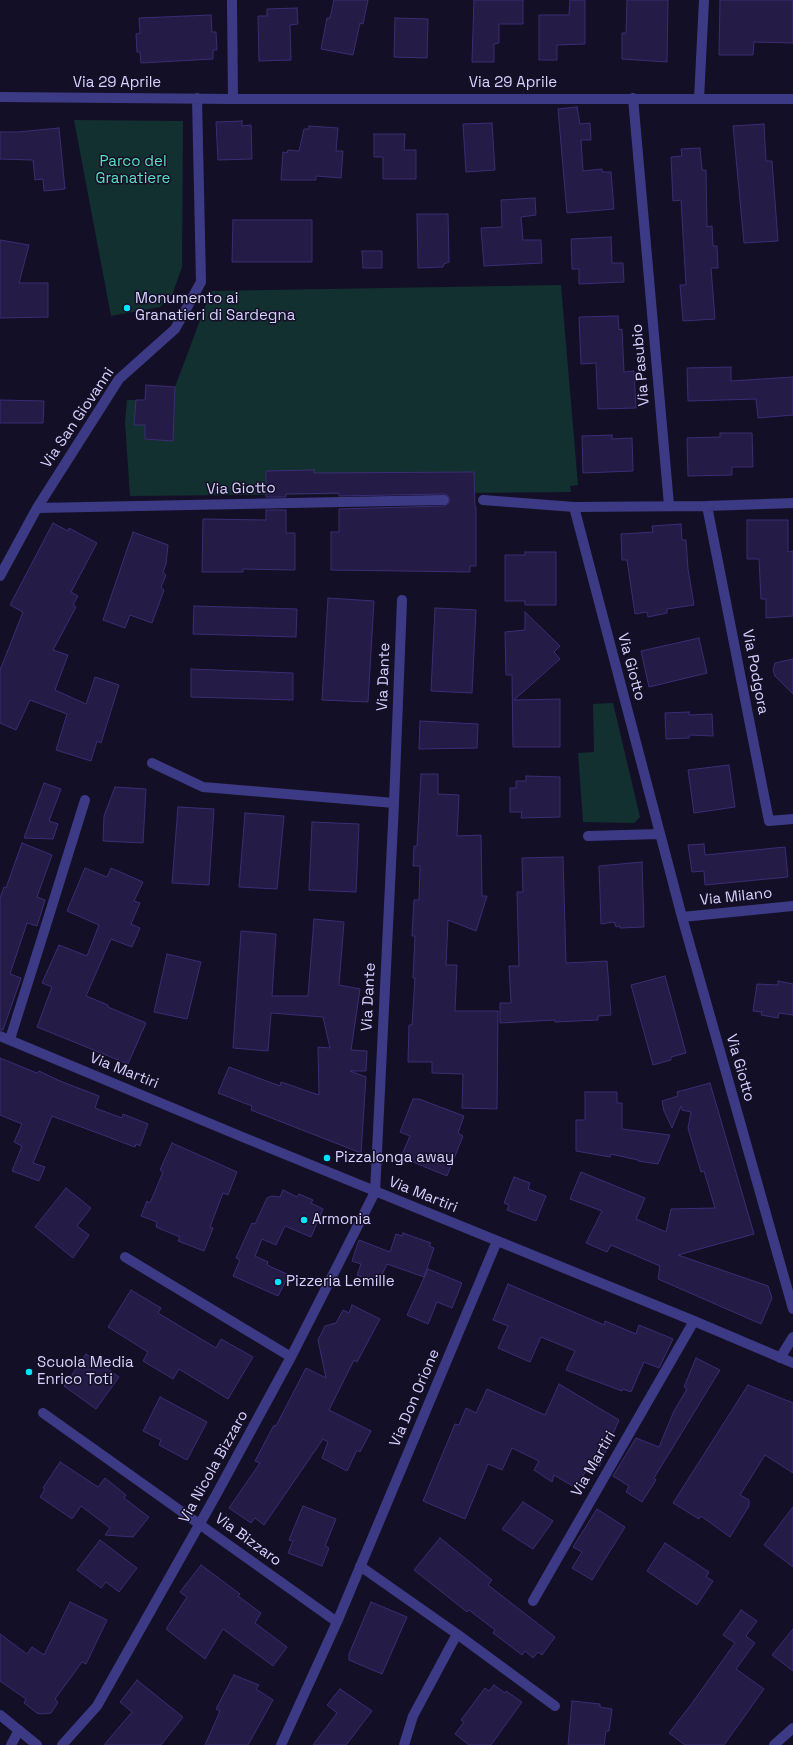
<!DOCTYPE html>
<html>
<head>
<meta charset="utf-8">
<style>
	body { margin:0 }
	canvas { display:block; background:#130f26 }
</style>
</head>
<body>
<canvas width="793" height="1745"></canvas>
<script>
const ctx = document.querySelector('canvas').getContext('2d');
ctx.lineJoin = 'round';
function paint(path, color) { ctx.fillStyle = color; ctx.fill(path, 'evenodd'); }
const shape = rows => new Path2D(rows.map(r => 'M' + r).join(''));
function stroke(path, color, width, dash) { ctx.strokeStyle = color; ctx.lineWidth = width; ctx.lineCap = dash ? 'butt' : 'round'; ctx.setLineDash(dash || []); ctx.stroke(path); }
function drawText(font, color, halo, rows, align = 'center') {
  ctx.font = font + ' "Space Grotesk",sans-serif'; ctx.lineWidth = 3; ctx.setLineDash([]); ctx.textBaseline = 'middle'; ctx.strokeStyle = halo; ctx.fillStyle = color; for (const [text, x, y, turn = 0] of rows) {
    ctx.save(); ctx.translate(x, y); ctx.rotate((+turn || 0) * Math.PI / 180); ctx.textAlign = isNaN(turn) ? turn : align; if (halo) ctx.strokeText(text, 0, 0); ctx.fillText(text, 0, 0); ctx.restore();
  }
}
paint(shape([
	[74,120,183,121,182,267,172,295,160,307,111,316],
	[561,285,578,485,570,486,571,492,130,496,125,422,127,400,145,400,146,385,175,387,211,291],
	[613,703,640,817,634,823,583,822,578,753,594,752,593,704]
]), '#12302f');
const building = shape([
	[334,0,368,0,363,24,360,23,353,55,321,49,327,18,330,18,334,0],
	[474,0,523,0,523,24,499,24,499,43,494,44,494,62,472,62,474,0],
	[570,0,585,0,585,44,557,45,557,60,539,60,539,15,569,15,570,0],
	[627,0,668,0,667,62,622,59,622,33,626,33,627,0],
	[720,0,793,0,793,43,754,42,753,55,719,55,720,0],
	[297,8,298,24,290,25,291,60,259,61,258,16,267,16,267,9,297,8],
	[211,15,212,32,216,32,217,50,213,50,213,59,141,63,140,52,137,52,136,34,140,33,139,18,211,15],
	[395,18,428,19,427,58,394,57,395,18],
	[577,107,580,124,590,123,591,140,581,140,583,171,602,169,602,172,611,172,614,209,567,213,558,109,577,107],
	[242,121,242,126,251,125,252,159,218,160,216,122,242,121],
	[492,123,495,170,466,172,463,124,492,123],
	[764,124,766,161,772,161,778,241,744,243,733,126,764,124],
	[309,126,338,128,336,151,343,151,341,178,316,176,316,180,281,180,283,152,287,153,288,150,299,151,304,129,309,129,309,126],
	[59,128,65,189,44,191,43,179,35,180,33,160,0,159,0,132,18,132,59,128],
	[374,134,405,134,404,150,416,150,416,179,383,179,383,157,374,157,374,134],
	[700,148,702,170,706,170,707,227,712,226,713,246,717,246,718,268,711,268,715,319,683,321,680,285,686,285,681,200,673,201,671,157,682,156,681,149,700,148],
	[535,198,536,215,521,217,523,240,541,240,542,263,484,266,481,228,502,227,501,200,535,198],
	[417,214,448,214,449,262,444,264,443,267,418,268,417,214],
	[233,220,312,220,312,262,232,262,233,220],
	[611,237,612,263,623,263,624,282,579,284,579,269,572,269,571,239,611,237],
	[0,240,29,245,19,283,48,283,48,317,0,318,0,240],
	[362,251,382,251,382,268,363,268,362,251],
	[618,316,619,330,622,329,624,372,634,371,636,408,598,409,596,363,581,364,579,317,618,316],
	[731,367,731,381,793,377,793,415,758,418,756,399,688,401,687,368,731,367],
	[146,385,175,387,173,441,145,439,145,425,134,425,136,400,145,400,146,385],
	[0,400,44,401,43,423,0,423,0,400],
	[720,433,752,433,753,467,732,467,732,475,688,476,687,438,720,437,720,433],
	[612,435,612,439,632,438,633,471,583,473,582,436,612,435],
	[314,470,314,473,474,472,475,507,476,507,476,566,470,566,470,572,331,570,331,532,339,532,339,509,444,506,449,503,450,499,447,495,444,494,339,496,339,493,286,494,286,497,266,497,266,471,314,470],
	[266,510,286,510,286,533,295,533,295,570,243,569,243,572,202,572,203,519,266,520,266,510],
	[747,520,788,520,788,552,793,551,793,616,766,618,766,599,761,599,759,559,747,559,747,520],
	[53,523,68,531,69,528,97,543,71,592,78,596,73,605,76,607,53,650,68,655,55,690,86,704,95,677,119,685,101,743,97,741,91,761,56,750,67,714,30,700,16,730,0,723,0,670,23,612,10,605,53,523],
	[681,524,682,540,686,540,688,569,694,605,667,609,667,613,648,617,647,612,635,614,627,560,622,560,621,534,653,532,652,526,681,524],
	[133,532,168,545,166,564,163,572,166,575,161,587,164,590,152,623,130,615,125,628,103,620,133,532],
	[525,552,556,552,556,605,525,605,525,601,505,601,505,555,525,555,525,552],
	[328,598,374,601,368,702,322,700,328,598],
	[194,606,297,609,296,637,193,634,194,606],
	[435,608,476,610,472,693,431,691,435,608],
	[525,612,560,646,554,652,560,659,514,700,560,699,560,747,513,747,512,675,506,675,505,632,525,630,525,612],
	[699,638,707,673,649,687,641,651,699,638],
	[793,659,793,694,775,676,773,670,775,663,793,659],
	[191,669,293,673,293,700,191,697,191,669],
	[689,712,689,715,712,714,713,736,690,735,689,738,666,739,665,713,689,712],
	[420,721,478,724,477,748,419,749,420,721],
	[729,765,735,807,694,813,688,770,729,765],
	[421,774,438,774,438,794,459,795,457,836,481,835,482,896,487,896,476,931,448,920,446,965,457,965,455,1011,498,1011,497,1109,462,1108,463,1074,432,1073,432,1062,408,1062,409,1025,412,1025,415,978,413,978,415,936,412,936,414,900,419,900,420,866,413,866,414,846,417,846,421,774],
	[526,776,560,777,560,817,521,818,522,812,510,812,510,788,516,788,516,781,526,781,526,776],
	[44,783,61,789,49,821,58,824,53,839,24,838,44,783],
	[115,787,146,789,143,843,103,841,104,816,115,787],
	[178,807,214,809,209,885,172,883,178,807],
	[245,813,284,816,277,889,239,887,245,813],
	[312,822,359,824,356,892,309,890,312,822],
	[22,843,52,855,37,897,45,900,37,926,27,923,10,974,21,978,3,1030,0,1030,0,898,4,887,6,888,22,843],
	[704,844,705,855,785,847,788,877,705,885,704,871,692,872,688,845,704,844],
	[563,857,566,963,607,961,611,1015,598,1016,598,1020,555,1022,555,1020,500,1023,500,1003,511,1003,509,966,519,966,517,892,523,892,522,858,563,857],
	[642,862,644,927,620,928,620,926,616,927,614,922,601,924,599,866,642,862],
	[85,868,107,877,111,868,143,882,134,901,140,903,131,924,140,928,132,947,111,939,86,996,108,1005,108,1007,146,1023,128,1064,37,1027,52,987,42,983,59,945,87,956,99,925,67,911,85,868],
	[314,919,344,922,339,985,360,989,351,1050,367,1051,366,1071,350,1071,366,1077,361,1153,251,1110,252,1106,218,1093,229,1067,280,1086,281,1082,319,1095,318,1047,330,1048,323,1017,271,1013,268,1051,233,1048,241,931,276,934,272,996,308,996,314,919],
	[167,954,201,962,187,1019,154,1012,167,954],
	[665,976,686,1053,671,1057,671,1060,653,1065,631,985,665,976],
	[778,981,793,984,793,1015,779,1013,778,1018,761,1015,762,1012,753,1011,757,984,778,985,778,981],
	[0,1058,37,1073,39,1071,60,1081,99,1096,95,1108,122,1118,123,1114,148,1124,140,1146,136,1144,135,1147,52,1116,33,1163,45,1167,39,1181,12,1171,22,1146,14,1142,22,1124,0,1115,0,1058],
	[710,1083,754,1234,678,1255,768,1286,772,1298,761,1324,658,1279,660,1266,611,1245,607,1252,586,1243,602,1211,570,1199,581,1172,645,1198,636,1219,666,1232,671,1209,715,1208,704,1171,701,1172,688,1128,691,1112,682,1110,681,1106,672,1128,664,1111,662,1101,678,1096,677,1092,710,1083],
	[585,1092,617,1092,617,1103,622,1103,622,1129,670,1135,658,1164,638,1161,638,1160,611,1154,610,1157,576,1151,576,1120,585,1120,585,1092],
	[413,1099,419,1099,464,1116,458,1133,463,1136,447,1176,401,1157,410,1136,400,1132,413,1099],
	[172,1143,237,1172,228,1195,223,1193,210,1227,213,1228,204,1251,178,1241,180,1237,156,1227,157,1222,141,1216,147,1201,150,1203,163,1172,160,1170,172,1143],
	[514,1177,530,1183,528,1189,546,1196,536,1221,507,1210,509,1205,504,1203,514,1177],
	[66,1188,91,1208,77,1226,89,1235,73,1258,35,1227,66,1188],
	[283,1190,297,1197,299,1194,313,1200,311,1203,323,1209,311,1237,285,1226,276,1245,262,1239,255,1256,268,1262,267,1265,289,1275,278,1296,233,1276,240,1260,236,1258,252,1223,255,1224,267,1198,272,1196,280,1197,283,1190],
	[403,1233,431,1243,429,1246,434,1248,424,1277,387,1264,378,1283,357,1275,361,1264,352,1261,359,1240,390,1252,396,1234,402,1236,403,1233],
	[428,1269,462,1283,452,1308,437,1302,428,1324,407,1315,428,1269],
	[508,1284,604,1325,605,1321,636,1334,639,1325,673,1339,659,1368,644,1362,631,1392,623,1389,622,1391,566,1370,575,1351,541,1337,530,1362,498,1348,508,1326,493,1320,508,1284],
	[131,1290,161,1308,158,1313,216,1348,221,1339,253,1357,228,1399,179,1369,173,1379,143,1361,148,1352,108,1327,131,1290],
	[352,1305,380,1319,357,1362,354,1360,329,1410,371,1431,360,1452,357,1450,347,1471,322,1458,328,1442,323,1439,264,1525,255,1518,251,1523,229,1508,260,1463,255,1461,274,1425,276,1426,306,1368,326,1378,318,1340,325,1326,336,1323,343,1310,349,1313,352,1305],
	[86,1354,119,1377,96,1409,64,1386,86,1354],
	[696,1358,720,1370,654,1478,656,1480,642,1502,626,1492,629,1486,613,1476,636,1438,659,1447,674,1411,687,1389,684,1387,696,1358],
	[559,1384,619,1420,599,1467,591,1462,576,1488,554,1475,552,1482,534,1470,539,1461,512,1448,502,1470,488,1464,465,1519,423,1501,455,1424,459,1425,466,1408,476,1413,487,1389,545,1415,559,1384],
	[748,1385,793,1403,793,1473,765,1455,740,1495,749,1500,749,1506,730,1537,701,1516,699,1519,673,1503,748,1385],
	[160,1397,207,1422,187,1460,159,1445,161,1440,143,1431,160,1397],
	[60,1462,98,1487,105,1478,126,1495,124,1498,149,1517,133,1537,105,1535,110,1528,81,1506,72,1519,40,1497,45,1489,43,1488,60,1462],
	[523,1502,553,1521,533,1549,502,1529,523,1502],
	[303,1506,336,1519,325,1546,329,1548,322,1566,288,1553,293,1541,289,1540,303,1506],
	[793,1507,793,1567,764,1545,793,1507],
	[597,1509,625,1527,592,1580,572,1568,582,1552,573,1547,597,1509],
	[440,1538,492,1580,488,1585,555,1637,542,1655,538,1652,533,1658,525,1651,522,1655,493,1633,495,1630,469,1610,467,1612,414,1570,440,1538],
	[100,1540,137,1568,119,1592,106,1582,101,1588,77,1570,100,1540],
	[665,1543,709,1572,706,1577,713,1581,697,1605,647,1571,665,1543],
	[201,1565,240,1594,238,1596,261,1613,255,1623,287,1647,273,1666,223,1629,205,1659,166,1629,187,1597,180,1592,201,1565],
	[70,1602,107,1620,86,1664,82,1662,55,1699,58,1702,51,1713,42,1714,37,1713,24,1703,26,1699,0,1681,0,1634,27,1654,32,1647,44,1655,70,1602],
	[371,1602,407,1617,382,1674,349,1660,349,1654,371,1602],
	[741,1610,757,1621,746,1636,755,1643,736,1669,764,1689,724,1745,685,1745,669,1733,690,1706,735,1643,723,1635,741,1610],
	[793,1629,793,1671,772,1655,793,1629],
	[234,1675,259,1685,256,1689,273,1700,248,1745,205,1745,220,1711,216,1709,234,1675],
	[137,1680,183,1717,161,1745,104,1745,132,1712,120,1702,137,1680],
	[494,1685,505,1693,506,1691,522,1702,491,1745,469,1745,455,1734,464,1722,461,1720,485,1688,489,1691,494,1685],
	[340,1689,372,1711,346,1745,313,1745,337,1713,327,1705,340,1689],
	[572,1701,600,1704,600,1707,612,1709,609,1731,606,1731,604,1745,568,1745,572,1701]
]);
paint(building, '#241b47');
stroke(building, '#3b2d73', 1);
stroke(shape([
	[232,0,233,99],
	[0,97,233,99,793,99],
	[633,98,669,505],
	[699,99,704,0],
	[483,500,574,507],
	[793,503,707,506,574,507,682,917,793,1309],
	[707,506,769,821,793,819],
	[37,508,444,500],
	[0,576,37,508,119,379,175,329,201,282,197,98],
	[152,763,203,787,394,803],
	[588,836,660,834],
	[682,917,793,906],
	[0,1036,240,1136,694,1321,793,1363],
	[10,1039,42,938,85,800],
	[125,1257,291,1357],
	[780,1358,793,1337],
	[43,1413,337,1622],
	[360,1566,457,1634,413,1716,404,1745],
	[533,1601,694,1321],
	[457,1634,555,1706],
	[0,1715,37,1745],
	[11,1745,19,1730],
	[62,1745,97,1706,216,1495,291,1357,375,1192,394,803,402,600],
	[281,1745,337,1622,497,1241],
	[774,1745,793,1728]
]), '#3d3a85', 10);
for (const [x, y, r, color] of [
	[127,308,4,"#00e5ff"],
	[327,1158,4,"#00e5ff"],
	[304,1220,4,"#00e5ff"],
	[278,1282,4,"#00e5ff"],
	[29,1372,4,"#00e5ff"]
]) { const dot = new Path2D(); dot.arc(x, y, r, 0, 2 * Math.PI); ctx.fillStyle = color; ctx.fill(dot); stroke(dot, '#130f26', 1.5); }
drawText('15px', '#d9d4ff', '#130f26', [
	["Via 29 Aprile",117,83],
	["Via 29 Aprile",513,83],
	["Via Pasubio",641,365,-95],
	["Via San Giovanni",78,418,-56],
	["Via Giotto",241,489,-1],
	["Via Giotto",631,667,75],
	["Via Podgora",755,672,79],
	["Via Dante",384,677,-88],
	["Via Milano",736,897,-6],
	["Via Dante",369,997,-87],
	["Via Giotto",740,1068,74],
	["Via Martiri",124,1071,22],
	["Via Martiri",423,1195,22],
	["Via Don Orione",415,1398,-67],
	["Via Martiri",594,1464,-60],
	["Via Nicola Bizzaro",214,1467,-61],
	["Via Bizzaro",248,1540,36]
]);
drawText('15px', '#5fe0c0', '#130f26', [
	["Parco del",133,162],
	["Granatiere",133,179]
]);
drawText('15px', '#d9d4ff', '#130f26', [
	["Monumento ai",135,299],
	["Granatieri di Sardegna",135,316],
	["Pizzalonga away",335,1158],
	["Armonia",312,1220],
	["Pizzeria Lemille",286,1282],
	["Scuola Media",37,1363],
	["Enrico Toti",37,1380]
], 'left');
</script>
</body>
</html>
